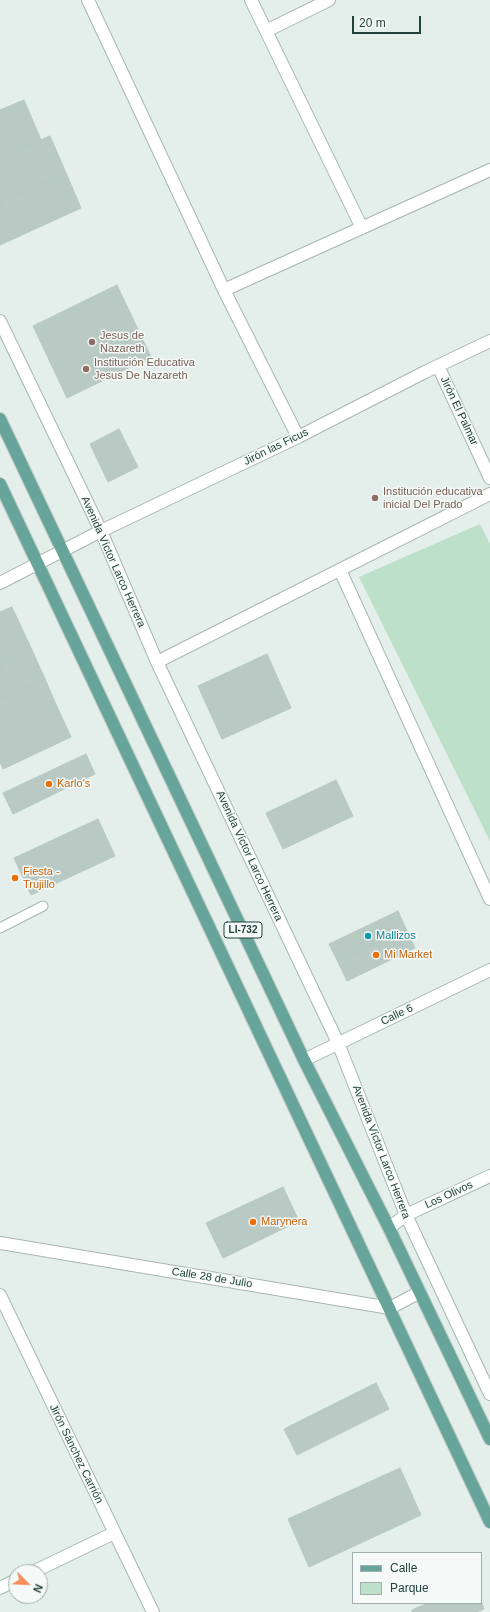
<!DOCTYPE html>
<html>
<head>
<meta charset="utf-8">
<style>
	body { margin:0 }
	#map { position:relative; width:490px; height:1612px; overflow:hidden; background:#e4eeea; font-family:Helvetica,sans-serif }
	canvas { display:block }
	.legend { position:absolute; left:352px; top:1552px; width:130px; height:52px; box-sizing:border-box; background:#f5faf8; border:1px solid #a1b0ac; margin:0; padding:5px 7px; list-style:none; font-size:12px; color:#22413b }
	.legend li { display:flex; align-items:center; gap:8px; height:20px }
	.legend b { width:20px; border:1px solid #a1b0ac }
	.north { position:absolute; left:8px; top:1564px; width:40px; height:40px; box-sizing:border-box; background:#f5faf8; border:1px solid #a1b0ac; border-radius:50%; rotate:114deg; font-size:11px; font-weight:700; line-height:16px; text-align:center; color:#22413b }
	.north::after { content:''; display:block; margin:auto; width:14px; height:18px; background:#f78d59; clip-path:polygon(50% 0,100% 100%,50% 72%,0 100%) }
	.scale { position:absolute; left:352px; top:16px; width:69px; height:18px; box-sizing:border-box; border:2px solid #22413b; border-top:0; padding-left:5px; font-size:12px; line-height:14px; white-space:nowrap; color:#22413b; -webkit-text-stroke:3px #f5faf8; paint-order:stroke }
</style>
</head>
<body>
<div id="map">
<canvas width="490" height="1612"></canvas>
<ul class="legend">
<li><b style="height:5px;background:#67a59a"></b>Calle</li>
<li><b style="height:11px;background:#bce0c9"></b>Parque</li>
</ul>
<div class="north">N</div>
<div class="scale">20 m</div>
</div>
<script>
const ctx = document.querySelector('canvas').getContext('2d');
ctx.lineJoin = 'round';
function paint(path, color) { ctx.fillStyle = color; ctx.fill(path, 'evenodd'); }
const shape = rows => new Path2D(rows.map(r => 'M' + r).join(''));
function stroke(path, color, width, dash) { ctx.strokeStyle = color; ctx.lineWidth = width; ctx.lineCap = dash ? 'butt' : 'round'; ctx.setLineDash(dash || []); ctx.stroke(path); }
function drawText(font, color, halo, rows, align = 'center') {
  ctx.font = font + ' Helvetica,sans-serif'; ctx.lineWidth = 3; ctx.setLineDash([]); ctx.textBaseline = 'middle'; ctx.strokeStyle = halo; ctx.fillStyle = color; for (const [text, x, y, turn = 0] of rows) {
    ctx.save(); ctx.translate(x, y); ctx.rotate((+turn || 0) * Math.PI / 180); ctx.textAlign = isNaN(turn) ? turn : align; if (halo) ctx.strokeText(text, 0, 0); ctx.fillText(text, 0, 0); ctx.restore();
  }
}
paint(shape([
	[480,524,490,544,490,841,359,577]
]), '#bce0c9');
const building = shape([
	[24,100,41,140,0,158,0,110,24,100],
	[50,136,66,173,0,202,0,158,50,136],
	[66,173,81,208,0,245,0,202,66,173],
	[117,285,151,357,67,398,33,326,117,285],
	[119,429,138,467,108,482,90,444,119,429],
	[12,607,32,650,0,665,0,612,12,607],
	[32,650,45,679,0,699,0,665,32,650],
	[267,654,291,708,222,739,198,686,267,654],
	[45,679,54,700,0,725,0,699,45,679],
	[54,700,71,737,3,769,0,762,0,725,54,700],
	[86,754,95,774,13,814,3,793,86,754],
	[336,780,353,816,283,849,266,813,336,780],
	[98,819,115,856,31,895,14,858,98,819],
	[398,911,406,929,338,962,329,944,398,911],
	[406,929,415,948,347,981,338,962,406,929],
	[283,1187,299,1221,223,1258,206,1223,283,1187],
	[376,1383,389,1409,297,1455,284,1429,376,1383],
	[400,1468,421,1515,309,1567,288,1519,400,1468],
	[481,1601,484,1609,477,1612,412,1612,412,1610,428,1603,481,1603,481,1601]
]);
paint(building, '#b9c9c4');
stroke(building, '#b6c8c2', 1);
const lane = shape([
	[0,928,43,906]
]);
const street = shape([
	[88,0,224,290,298,437],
	[251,0,362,228],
	[266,31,329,0],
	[224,290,490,170],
	[0,321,101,531,157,662,338,1043,406,1215,490,1394],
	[438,366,490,478],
	[340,570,490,899],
	[0,583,101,531,298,437,425,372,490,341],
	[157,662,490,494],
	[304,1060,490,970],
	[389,1228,406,1215,490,1176],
	[0,1243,390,1308,420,1292],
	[0,1295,153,1612],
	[33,1572,114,1533],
	[0,1588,16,1580]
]);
const primary = shape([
	[0,419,304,1060,389,1228,490,1439],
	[0,484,490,1522]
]);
stroke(lane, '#a6b7b2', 11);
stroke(street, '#a6b7b2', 14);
stroke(primary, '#c1cac8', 14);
stroke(lane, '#fff', 9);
stroke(street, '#fff', 12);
stroke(primary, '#67a59a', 12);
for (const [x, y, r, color] of [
	[92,342,4,"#8d6e63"],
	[86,369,4,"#8d6e63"],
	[375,498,4,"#8d6e63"],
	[49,784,4,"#e8710a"],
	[15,878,4,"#e8710a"],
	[368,936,4,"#0f9aa8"],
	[376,955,4,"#e8710a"],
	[253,1222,4,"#e8710a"]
]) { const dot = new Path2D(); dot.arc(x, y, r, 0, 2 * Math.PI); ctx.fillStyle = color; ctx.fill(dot); stroke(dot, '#f5faf8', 1.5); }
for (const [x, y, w] of [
	[243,930,38]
]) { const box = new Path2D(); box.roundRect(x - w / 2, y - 8, w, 16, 3); ctx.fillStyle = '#f5faf8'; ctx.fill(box); stroke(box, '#22413b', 1); }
drawText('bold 10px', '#22413b', null, [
	["LI-732",243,930]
]);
drawText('11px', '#785e54', '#f5faf8', [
	["Jesus de",100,336],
	["Nazareth",100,349],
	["Institución Educativa",94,363],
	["Jesus De Nazareth",94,376],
	["Institución educativa",383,492],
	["inicial Del Prado",383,505]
], 'left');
drawText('11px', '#22413b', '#f5faf8', [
	["Jirón El Palmar",459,411,65],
	["Jirón las Ficus",276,447,-26],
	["Avenida Víctor Larco Herrera",113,562,66],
	["Avenida Víctor Larco Herrera",249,856,65],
	["Calle 6",397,1015,-26],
	["Avenida Víctor Larco Herrera",381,1152,69],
	["Los Olivos",449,1195,-25],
	["Calle 28 de Julio",212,1278,9],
	["Jirón Sánchez Carrión",76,1454,64]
]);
drawText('11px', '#c56008', '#f5faf8', [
	["Karlo's",57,784],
	["Fiesta -",23,872],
	["Trujillo",23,885],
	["Mi Market",384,955],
	["Marynera",261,1222]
], 'left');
drawText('11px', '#0d838f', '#f5faf8', [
	["Mallizos",376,936]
], 'left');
</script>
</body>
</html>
